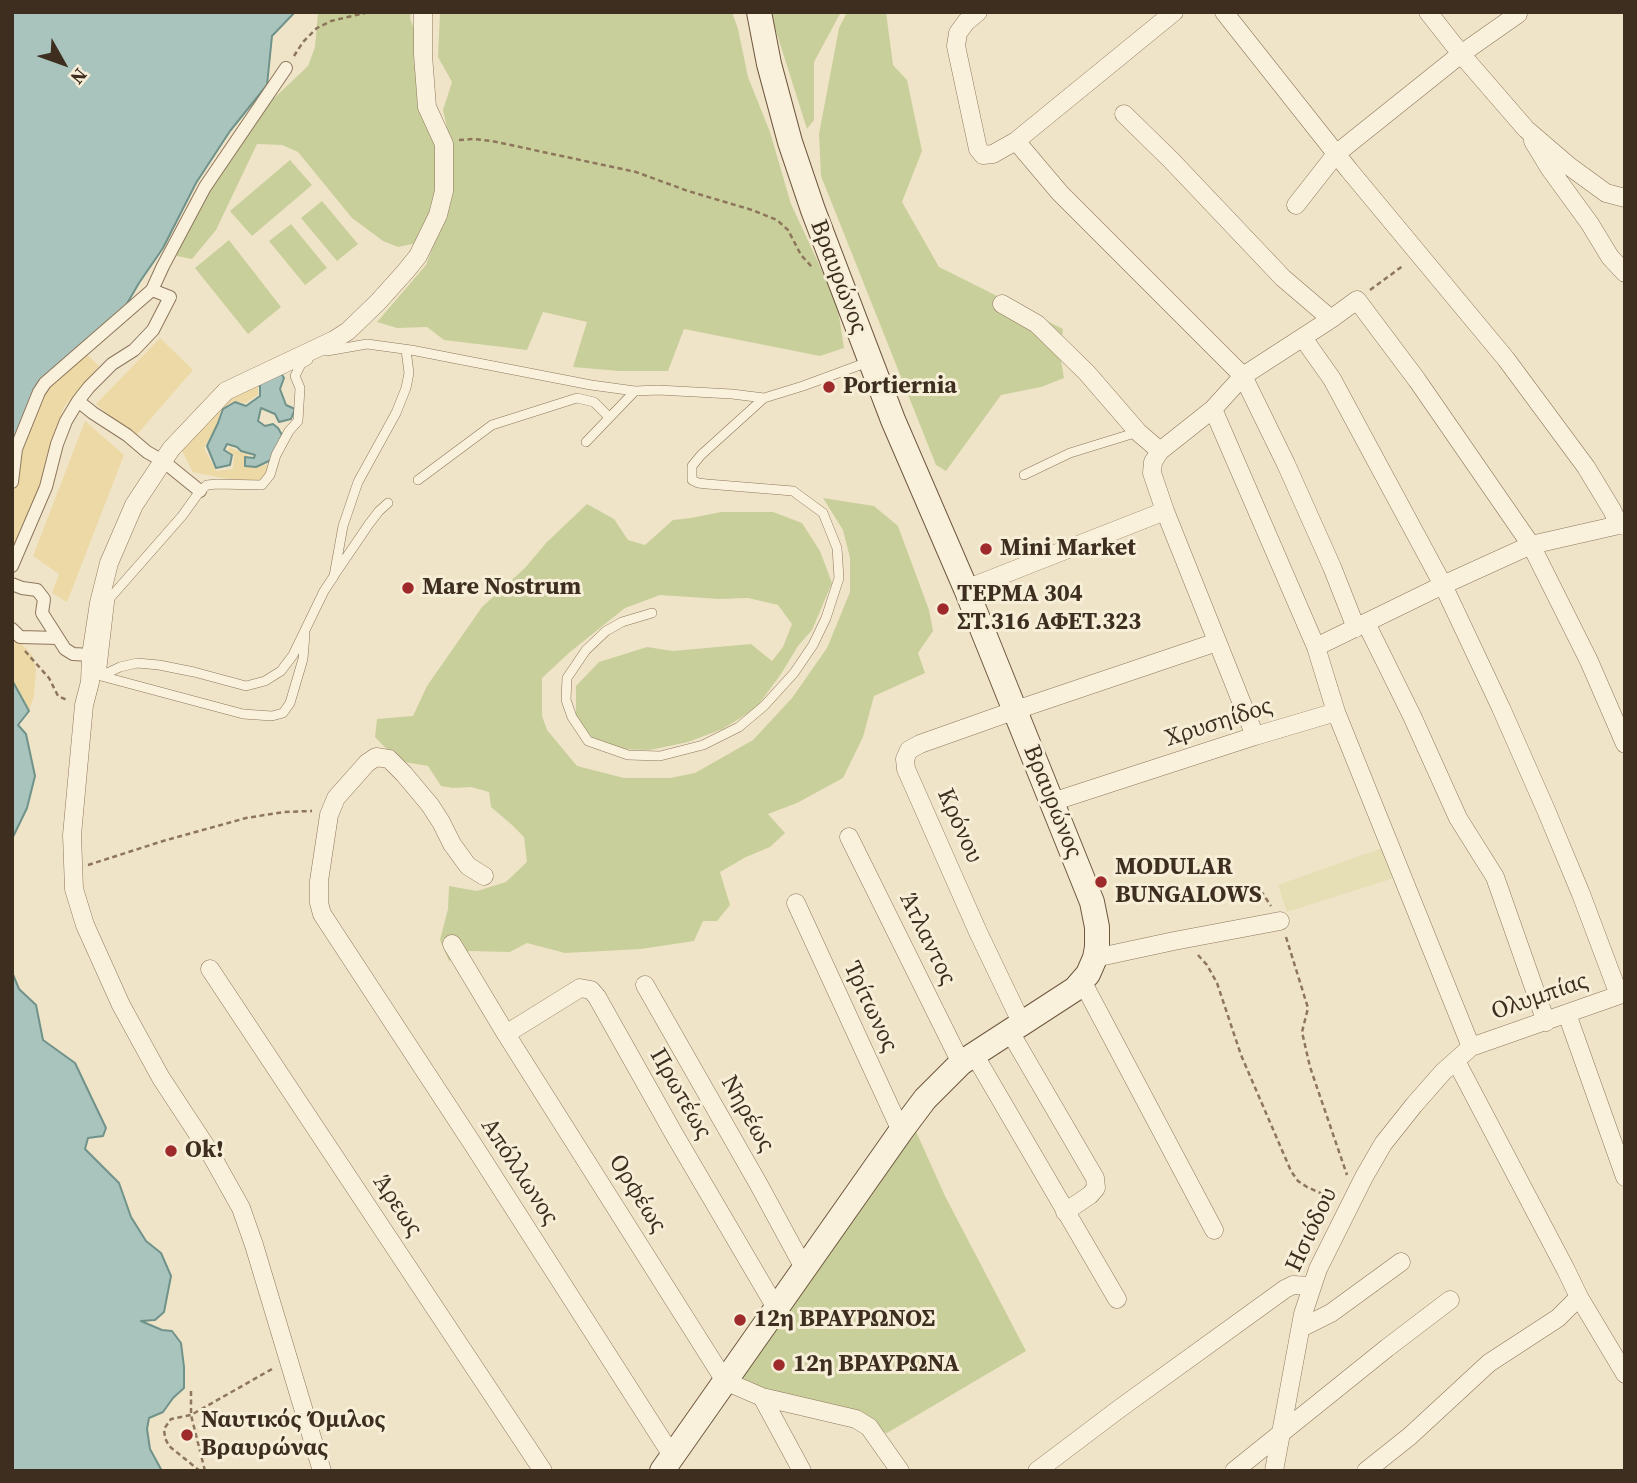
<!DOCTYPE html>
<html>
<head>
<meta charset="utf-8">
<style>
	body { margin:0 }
	#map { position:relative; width:1637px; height:1483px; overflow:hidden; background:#f0e4c8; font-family:"Source Serif 4",serif }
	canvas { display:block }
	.frame { position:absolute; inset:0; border:14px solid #3d2e20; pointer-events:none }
	.north { position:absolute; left:28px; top:28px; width:70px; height:70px; -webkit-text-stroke:5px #f7eed8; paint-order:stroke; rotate:130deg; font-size:19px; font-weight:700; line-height:28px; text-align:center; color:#3d2e20 }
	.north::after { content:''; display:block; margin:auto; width:24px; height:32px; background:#3d2e20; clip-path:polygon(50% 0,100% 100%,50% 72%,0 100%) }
</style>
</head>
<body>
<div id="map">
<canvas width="1637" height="1483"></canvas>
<div class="frame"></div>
<div class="north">N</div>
</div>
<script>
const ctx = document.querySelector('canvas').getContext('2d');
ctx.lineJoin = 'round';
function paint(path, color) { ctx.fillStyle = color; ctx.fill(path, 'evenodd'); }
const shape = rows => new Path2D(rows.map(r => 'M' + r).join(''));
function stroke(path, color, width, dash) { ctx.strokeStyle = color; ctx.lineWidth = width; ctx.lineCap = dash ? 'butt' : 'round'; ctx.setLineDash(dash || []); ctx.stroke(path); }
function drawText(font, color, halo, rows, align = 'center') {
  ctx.font = font + ' "Source Serif 4",serif'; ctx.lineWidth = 6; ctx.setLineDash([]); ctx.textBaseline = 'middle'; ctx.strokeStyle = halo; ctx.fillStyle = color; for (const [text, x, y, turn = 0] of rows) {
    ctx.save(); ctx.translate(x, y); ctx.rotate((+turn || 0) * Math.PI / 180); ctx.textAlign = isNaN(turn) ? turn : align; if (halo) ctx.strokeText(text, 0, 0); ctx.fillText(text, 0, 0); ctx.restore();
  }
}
paint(shape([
	[1385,847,1397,877,1287,912,1278,885]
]), '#e6deb5');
paint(shape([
	[318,12,411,12,410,18,415,32,439,144,440,188,417,243,398,247,383,241,352,218,298,152,282,145,257,144,216,230,192,259,177,256,177,233,234,136,308,66,315,47],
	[440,12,732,12,738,29,748,77,770,132,791,204,837,303,844,348,820,356,684,329,668,371,619,371,573,367,587,322,543,312,527,350,444,340,427,327,397,328,377,322,426,265,443,220,451,181,448,132,443,110,452,82,438,57],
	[770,12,841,12,814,62,814,120,807,129],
	[847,12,886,12,893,65,907,80,922,151,902,202,939,267,1063,329,1060,355,1064,378,1041,387,1001,395,946,471,936,465,821,176,819,134,839,28],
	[290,160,312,185,252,236,230,211],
	[322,201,358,244,337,261,301,218],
	[291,224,327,268,305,285,269,241],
	[229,240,281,307,248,334,195,268],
	[823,498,874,506,898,526,929,610,933,631,918,653,925,673,874,696,863,737,843,778,797,803,768,814,785,833,770,847,746,857,720,872,730,905,717,921,703,921,694,941,641,949,565,953,527,943,510,952,469,951,449,961,440,940,448,909,449,886,477,891,506,882,527,862,524,837,511,824,491,807,489,792,471,787,453,788,441,786,428,766,398,761,375,737,377,719,413,716,427,686,482,607,525,568,546,543,587,504,614,519,628,540,645,545,673,520,691,518,721,512,773,512,802,523,820,551,832,583,812,630,798,646,781,674,756,708,723,729,688,742,650,750,618,749,592,738,576,715,576,686,599,662,647,647,673,651,751,644,772,661,783,647,792,624,778,605,748,598,719,599,660,595,625,608,570,652,542,678,542,716,547,730,577,766,624,778,670,778,695,773,753,740,792,698,827,648,850,592,850,558,843,530],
	[910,1118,945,1196,1026,1351,887,1433,725,1381]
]), '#c9cf9b');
paint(shape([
	[160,338,193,370,134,438,96,404],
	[84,351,99,366,64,407,48,452,35,507,12,550,12,501,20,442,44,390],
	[251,382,258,388,258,395,245,403,234,401,221,409,217,425,204,448,216,471,233,469,234,456,227,450,230,447,240,452,249,454,245,457,245,466,256,467,269,464,267,474,260,482,222,478,193,472,179,445,183,434],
	[85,421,124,455,67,602,52,593,59,574,33,556],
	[12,634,32,655,36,669,34,696,29,711,12,680]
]), '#ecd9a5');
const water = shape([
	[12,12,295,12,272,36,267,85,230,131,196,183,163,248,139,283,125,307,104,324,74,354,39,385,12,446,12,12],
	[281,373,284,378,280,389,286,405,295,409,291,419,279,422,275,414,261,408,258,421,265,426,273,424,278,428,282,435,271,460,256,467,245,466,245,457,254,458,255,455,241,451,237,447,227,444,224,450,232,455,230,465,216,468,207,446,218,423,223,409,235,402,246,406,260,396,260,386,254,383,281,373],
	[12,680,29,711,18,725,26,734,35,776,27,808,12,839,12,680],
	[12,972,19,989,36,1005,43,1040,75,1063,106,1128,103,1136,88,1138,85,1149,119,1183,131,1217,146,1241,161,1253,171,1276,164,1312,155,1320,141,1321,162,1330,172,1331,181,1343,184,1367,184,1388,173,1398,163,1412,149,1418,147,1429,150,1449,162,1471,12,1471,12,972]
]);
paint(water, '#a9c4bc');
stroke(water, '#6f938a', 2);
const service = shape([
	[327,351,367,344,411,350,591,385,635,391,658,390,732,394,764,398,803,386,868,362],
	[308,360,301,364,295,376,300,388,298,421,289,431,276,455,270,475,262,485,217,484,207,485,200,491,182,516,110,598,101,676,120,667,137,663,159,665,194,672,246,686,265,681,281,671,293,655,324,591,334,576,343,526,358,482,396,413,406,388,409,373,406,350],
	[586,442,635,391],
	[1024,475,1070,453,1138,432],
	[418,480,492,425,577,398,594,402,609,417],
	[335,574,369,524,379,511,388,503],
	[652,613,622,622,606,631,586,650,567,678,566,700,572,717,588,741,628,755,660,756,703,745,739,727,764,706,794,673,813,645,826,618,839,578,837,548,823,513,793,491,707,484,698,483,692,480,692,466,701,455,764,398],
	[101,676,243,714,272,716,283,713,290,703,303,659,305,634]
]);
const pedestrian = shape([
	[78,401,89,387,112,364,134,350,153,330,170,297,152,290,163,266,205,187,286,68],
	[12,482,16,449,39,392,45,383,152,290],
	[12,566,46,487,57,444,66,421,78,401,93,413,127,435,147,452,163,461,200,491],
	[12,584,22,588,37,590,44,599,42,613,65,649,73,654,91,655],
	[12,629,20,637,58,638]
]);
const minor = shape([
	[978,12,966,22,958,33,956,46,978,149,983,155,993,154,1016,141],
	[1174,12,1016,141,1060,193,1243,376,1286,464,1332,567,1356,628],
	[1224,12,1349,170,1506,359,1586,467,1612,510,1619,525],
	[1518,14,1461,54,1526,129,1569,166,1606,193,1625,198],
	[1124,114,1171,160,1283,278,1331,319],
	[1533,141,1550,169,1590,224,1610,257,1625,273],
	[1296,205,1336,154,1461,54,1428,12],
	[1002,304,1037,324,1087,373,1138,432,1160,451],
	[1303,338,1332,379,1443,585,1501,708,1546,810,1581,894,1619,995],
	[1213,409,1316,647,1443,585,1531,545,1589,661,1625,744],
	[966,589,1165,511],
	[1366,623,1412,716,1458,818,1495,877,1546,1022],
	[1336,712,1471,1047],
	[1255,736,1165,511,1152,473,1153,462,1160,451,1213,409,1243,376,1331,319,1357,300,1417,380,1531,545,1619,525,1625,526],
	[1052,802,1255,736,1336,712,1316,647],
	[849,837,961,1063],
	[484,876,468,866,452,844,441,822,430,805,404,774,389,759,376,757,367,763,336,798,329,815,319,881,319,903,322,914,474,1146,673,1457],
	[796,903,901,1131],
	[452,944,506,1034,725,1381,762,1397,856,1419,869,1427,900,1471],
	[1095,958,1174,941,1280,921],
	[210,969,543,1471],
	[1082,981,1214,1230],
	[645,985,759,1185,804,1268],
	[1567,1014,1625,1177],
	[1022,1024,978,932,906,769,905,759,909,750,920,744,1016,710,1217,642],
	[1010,1032,1095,1178,1096,1188,1090,1195,1065,1212],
	[506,1034,580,988,591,990,597,997,674,1134,776,1308],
	[974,1054,1117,1299],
	[1456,1061,1566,1270,1579,1297,1625,1374],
	[1301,1328,1331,1313,1401,1262],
	[762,1397,802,1471],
	[322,1471,254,1245,241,1208,209,1151,161,1078,121,1005,85,925,74,889,72,835,84,705,90,682,91,655,99,603,109,563,134,505,171,449,226,391,334,340,348,331,378,302,405,272,418,256,438,215,444,191,444,144,427,107,423,55,423,12],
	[1037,1471,1119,1409,1285,1289,1293,1285,1312,1286],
	[1234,1471,1387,1348,1450,1300],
	[1274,1471,1303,1314,1318,1269,1364,1177,1383,1144,1414,1105,1443,1072,1471,1047,1625,993],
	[1366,1471,1410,1436,1489,1363,1558,1318,1579,1297]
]);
const secondary = shape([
	[662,1471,901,1131,925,1099,961,1063,1075,989,1088,974,1095,958,1097,947,1097,927,1092,902,966,589,893,420,813,210,790,142,769,64,759,12]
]);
stroke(service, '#8d765c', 10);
stroke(pedestrian, '#8d765c', 14);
stroke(minor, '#8d765c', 19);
stroke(secondary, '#6f573f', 26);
stroke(shape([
	[294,56,303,42,317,28,331,21,369,12],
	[459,140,474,139,492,141,636,172,688,191,752,210,777,220,788,230,801,255,812,267],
	[1370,290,1404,265],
	[25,651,49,678,58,696,67,700],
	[88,865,163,841,246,818,284,812,312,811],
	[1237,890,1251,886,1261,891,1271,906],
	[1286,937,1308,1008,1302,1032,1310,1067,1347,1175],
	[1198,955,1207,965,1217,983,1241,1055,1291,1171,1298,1181,1307,1187,1336,1200],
	[191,1391,191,1415,205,1471],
	[200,1471,169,1446,165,1438,164,1429,171,1419,191,1415,272,1369]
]), '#8d765c', 2.5, [5, 3.5]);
stroke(service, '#faf1dc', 9);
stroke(pedestrian, '#faf1dc', 12);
stroke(minor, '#faf1dc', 18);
stroke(secondary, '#faf1dc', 24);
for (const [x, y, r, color] of [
	[829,387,7,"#9e2a2b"],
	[986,549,7,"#9e2a2b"],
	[408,588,7,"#9e2a2b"],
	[943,609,7,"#9e2a2b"],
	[1101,882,7,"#9e2a2b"],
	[171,1151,7,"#9e2a2b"],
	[740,1320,7,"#9e2a2b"],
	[779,1365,7,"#9e2a2b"],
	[187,1435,7,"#9e2a2b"]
]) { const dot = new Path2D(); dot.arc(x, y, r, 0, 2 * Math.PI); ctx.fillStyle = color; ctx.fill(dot); stroke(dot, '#f7eed8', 2.5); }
drawText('24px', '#3d2e20', '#f7eed8', [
	["Βραυρώνος",838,277,69],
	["Χρυσηίδος",1219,723,-18],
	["Βραυρώνος",1052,802,68],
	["Κρόνου",959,826,66],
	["Άτλαντος",927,939,64],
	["Ολυμπίας",1540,997,-19],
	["Τρίτωνος",870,1007,65],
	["Πρωτέως",680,1094,60],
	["Νηρέως",747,1114,60],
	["Απόλλωνος",519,1172,57],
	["Ορφέως",637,1194,58],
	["Άρεως",397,1206,56],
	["Ησιόδου",1312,1230,-65]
]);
drawText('bold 24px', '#3d2e20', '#f7eed8', [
	["Portiernia",843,387],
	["Mini Market",1000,549],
	["Mare Nostrum",422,588],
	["ΤΕΡΜΑ 304",957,595],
	["ΣΤ.316 ΑΦΕΤ.323",957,623],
	["MODULAR",1115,868],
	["BUNGALOWS",1115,896],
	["Ok!",185,1151],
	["12η ΒΡΑΥΡΩΝΟΣ",754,1320],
	["12η ΒΡΑΥΡΩΝΑ",793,1365],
	["Ναυτικός Όμιλος",201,1421],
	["Βραυρώνας",201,1449]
], 'left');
</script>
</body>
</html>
